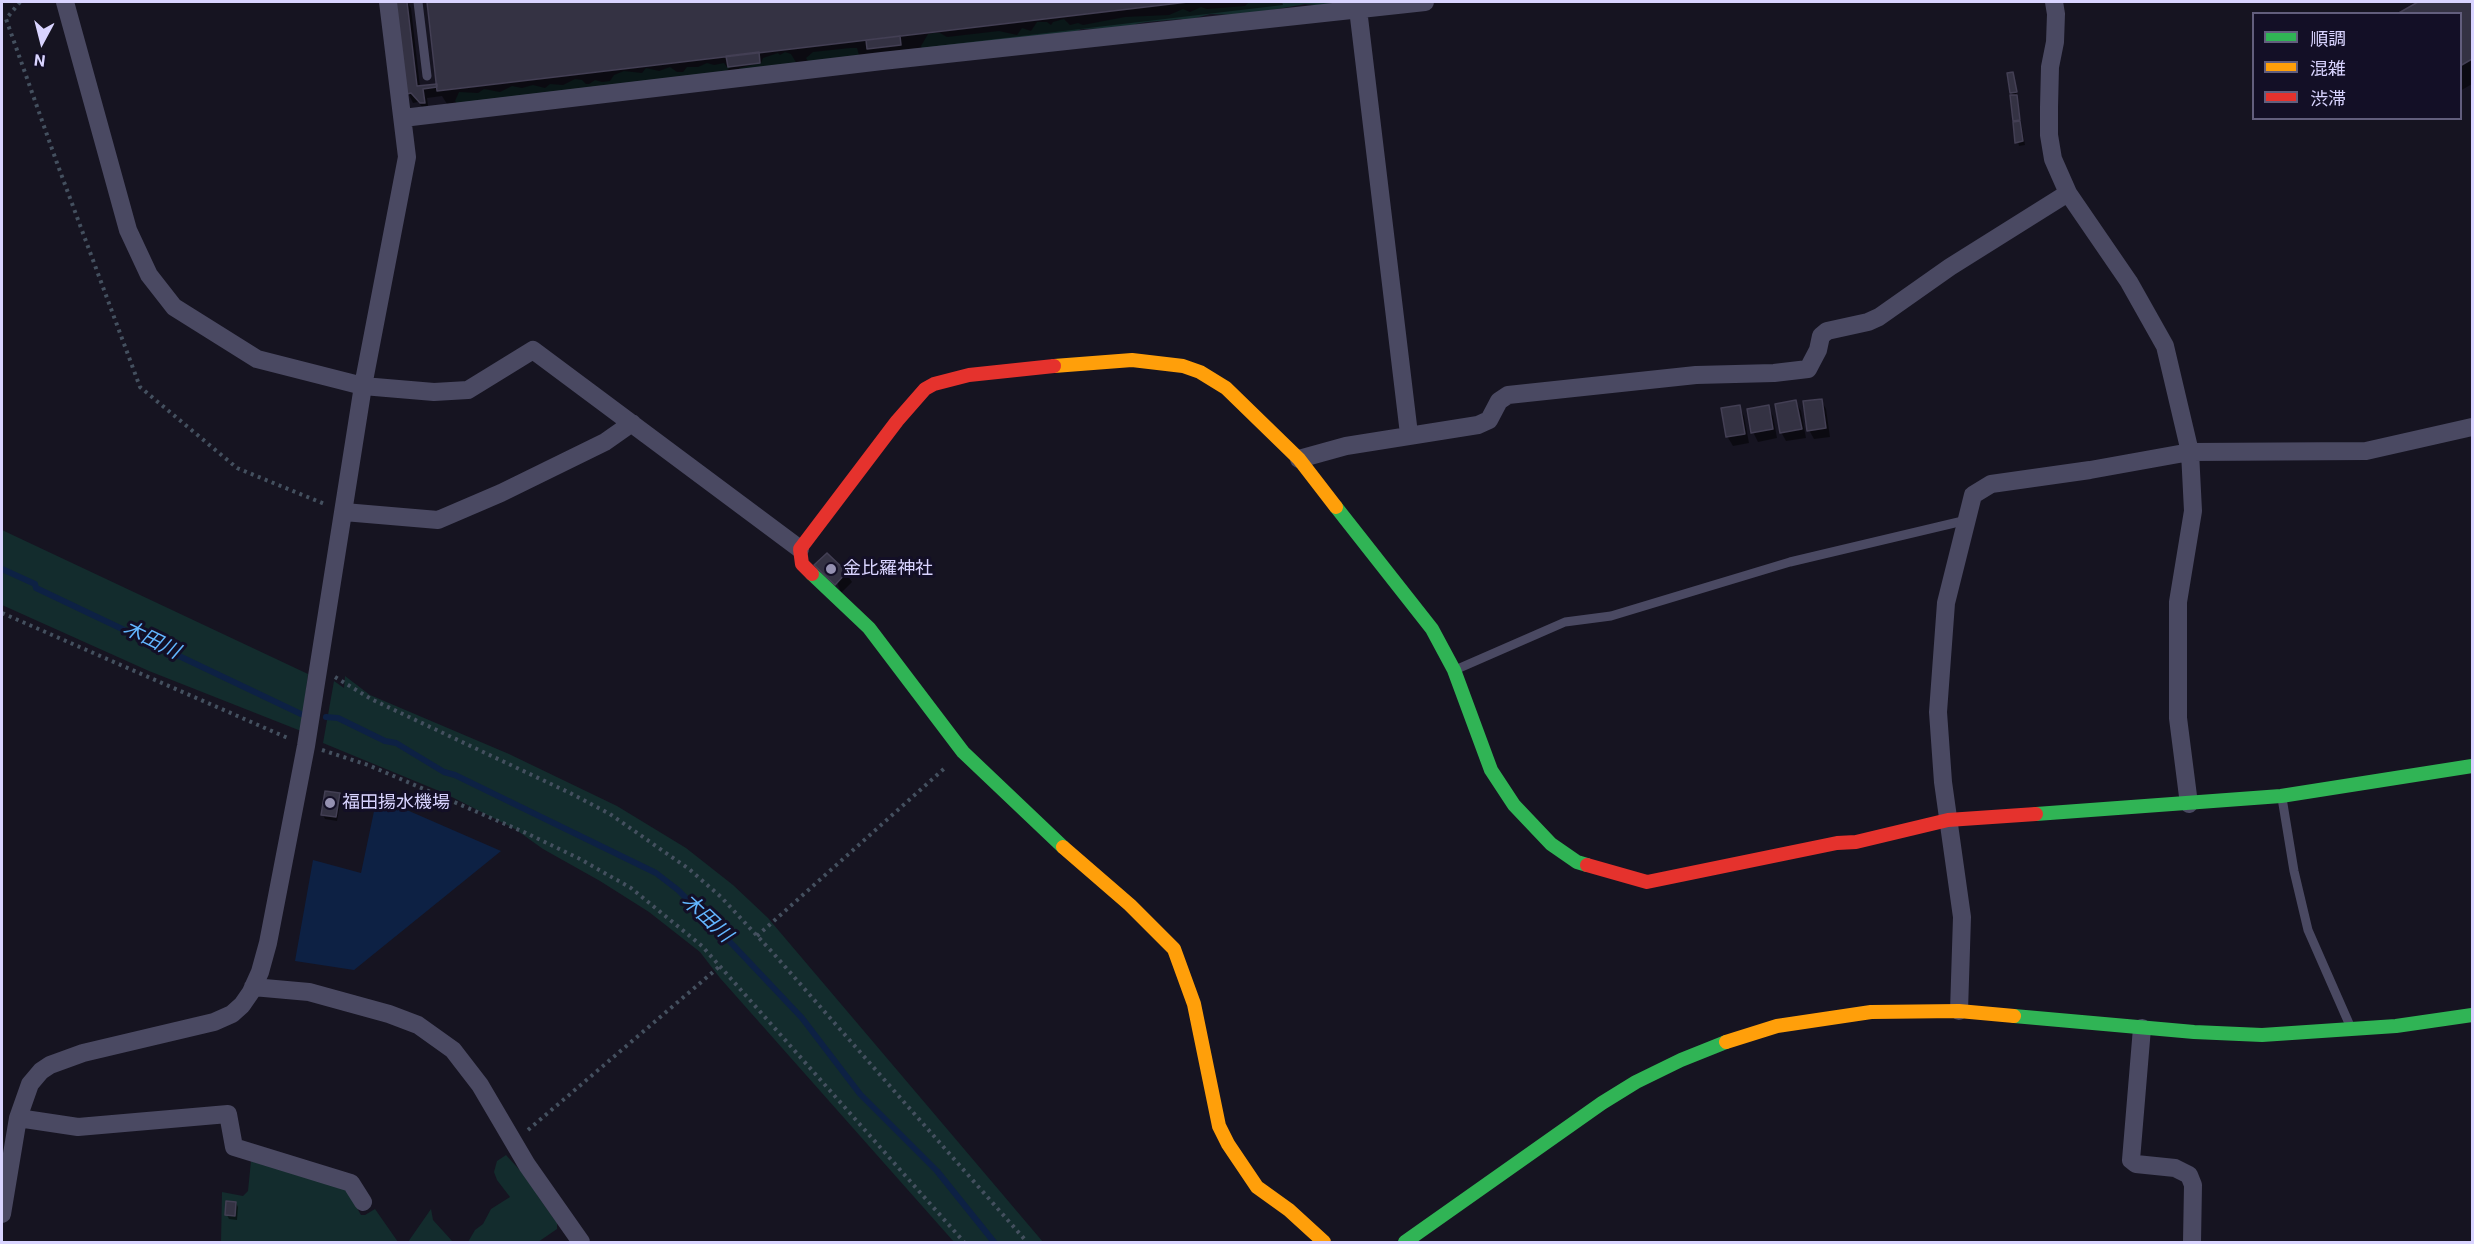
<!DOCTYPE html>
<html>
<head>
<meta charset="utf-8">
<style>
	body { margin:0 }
	#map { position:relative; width:2474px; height:1244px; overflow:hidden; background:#161421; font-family:Roboto,"Noto Sans JP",sans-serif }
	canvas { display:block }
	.frame { position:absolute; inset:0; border:3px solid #d9d4ff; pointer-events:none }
	.legend { position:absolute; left:2252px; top:12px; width:210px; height:108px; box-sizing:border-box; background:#130f26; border:2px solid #625e7d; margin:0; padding:8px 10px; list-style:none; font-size:18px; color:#d9d4ff }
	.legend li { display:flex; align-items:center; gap:12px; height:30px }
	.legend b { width:30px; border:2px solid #625e7d }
	.north { position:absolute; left:12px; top:12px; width:60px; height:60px; -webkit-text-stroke:4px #130f26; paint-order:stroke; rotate:187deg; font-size:16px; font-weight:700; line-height:24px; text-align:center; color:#d9d4ff }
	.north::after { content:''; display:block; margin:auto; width:21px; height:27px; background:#d9d4ff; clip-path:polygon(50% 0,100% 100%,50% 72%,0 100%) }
</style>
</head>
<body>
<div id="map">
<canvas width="2474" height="1244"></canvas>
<div class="frame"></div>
<ul class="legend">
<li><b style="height:8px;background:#30b455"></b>順調</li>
<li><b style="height:8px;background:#ff9f0a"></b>混雑</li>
<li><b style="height:8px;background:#e5322d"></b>渋滞</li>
</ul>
<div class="north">N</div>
</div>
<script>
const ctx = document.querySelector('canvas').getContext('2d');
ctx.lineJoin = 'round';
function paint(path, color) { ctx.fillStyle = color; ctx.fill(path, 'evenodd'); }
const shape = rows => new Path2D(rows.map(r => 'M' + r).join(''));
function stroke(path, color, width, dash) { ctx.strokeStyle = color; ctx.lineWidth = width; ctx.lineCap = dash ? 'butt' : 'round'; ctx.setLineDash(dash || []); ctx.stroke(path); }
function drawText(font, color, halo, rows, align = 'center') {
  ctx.font = font + ' Roboto,"Noto Sans JP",sans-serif'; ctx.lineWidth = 6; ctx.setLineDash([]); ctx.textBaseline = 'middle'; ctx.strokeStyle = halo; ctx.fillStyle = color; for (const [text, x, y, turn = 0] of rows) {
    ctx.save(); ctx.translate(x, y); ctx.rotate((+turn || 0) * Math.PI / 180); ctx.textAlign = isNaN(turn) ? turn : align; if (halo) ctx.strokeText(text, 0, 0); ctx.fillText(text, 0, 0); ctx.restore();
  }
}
paint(shape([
	[1249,2,1357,2,1325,6,1305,4,1245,15,1210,14,1185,21,1181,19,1146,22,1136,24,1133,28,1081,29,1076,32,922,50,921,46,928,34,933,33,940,33,947,37,999,31,1017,35,1022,28,1031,31,1037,22,1047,22,1051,25,1053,22,1064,19,1070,25,1078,23,1083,25,1125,17,1169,15,1183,9,1190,12,1201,7,1207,9,1245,6],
	[850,48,857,48,859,55,809,63,806,58,813,52],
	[785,52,791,54,797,64,741,71,739,68,761,63,763,58,778,53,780,55],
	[707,63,714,65,724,63,727,67,731,67,726,71,458,105,455,101,459,92,478,93,484,89,500,92,512,86,522,88,533,85,545,88,550,84,563,85,575,79,582,80,586,84,589,84,595,80,602,82,610,81,614,75,624,71,642,73,646,68,659,71,670,67,677,72,683,72,687,67,698,67],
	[2,530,308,674,301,731,149,671,2,605],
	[345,676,370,695,509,754,617,806,686,848,733,885,768,918,1043,1242,954,1242,720,978,700,952,649,912,600,881,543,849,515,829,444,793,323,743,334,681,344,688],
	[506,1155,537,1189,537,1195,557,1223,557,1229,538,1242,468,1242,475,1230,483,1224,491,1209,510,1197,497,1180,494,1172,497,1161],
	[251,1161,346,1189,361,1215,365,1215,375,1209,398,1242,221,1242,222,1192,243,1196,248,1191],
	[431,1209,433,1220,453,1242,408,1242]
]), '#132c2d');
paint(shape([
	[377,797,501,851,354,970,295,961,313,860,361,873]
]), '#0d2144');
paint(shape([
	[397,2,407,2,411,8,420,87,436,86,439,91,428,2,1282,2,1283,5,447,104,442,96,427,98,429,112,426,112,418,102,413,103,408,93],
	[2421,2,2472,2,2472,84,2460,91,2460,14,2400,14],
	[2013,74,2025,145,2019,146,2014,120,2013,97,2008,75],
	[1821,400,1826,409,1830,437,1814,439,1809,430],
	[1796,402,1801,411,1806,438,1786,441,1781,432],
	[1739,406,1744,416,1749,443,1733,446,1727,436],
	[1768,407,1773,416,1777,438,1758,442,1753,432],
	[827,555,846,573,852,582,841,593],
	[339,794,341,799,337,821,325,819,323,815],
	[236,1203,238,1207,237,1220,229,1219,227,1215]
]), '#0007');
stroke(shape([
	[2,569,35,584,36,588,301,714],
	[326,717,338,718,385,741,396,743,444,772,455,775,656,873,678,890,734,946,802,1018,860,1094,937,1171,994,1242]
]), '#0d2144', 6);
const building = shape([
	[395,2,407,2,417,86,437,84,437,87,423,89,425,103,420,103,411,93,407,94,395,2],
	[427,2,1188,2,437,91,427,2],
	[2418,2,2472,2,2472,59,2460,66,2460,14,2397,14,2418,2],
	[900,36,901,45,867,49,866,40,900,36],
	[759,52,760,63,728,67,726,56,759,52],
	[2013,72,2017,92,2010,93,2007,73,2013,72],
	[2010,95,2017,95,2020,120,2013,121,2010,95],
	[2020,121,2023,141,2015,143,2013,122,2020,121],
	[1822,399,1826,428,1807,431,1803,401,1822,399],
	[1796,400,1802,429,1780,433,1775,404,1796,400],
	[1740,405,1745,434,1726,437,1721,408,1740,405],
	[1769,405,1773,429,1751,433,1747,409,1769,405],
	[827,553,847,572,835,585,814,565,827,553],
	[325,791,340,793,336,817,321,815,325,791],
	[226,1201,236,1202,235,1216,225,1215,226,1201]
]);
paint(building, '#343243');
stroke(building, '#433f54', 1.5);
stroke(shape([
	[20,2,6,19,57,163,140,387,237,468,327,505],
	[2,613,290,739],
	[335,677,371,699,570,793,610,814,689,869,721,897,773,953,1027,1242],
	[322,750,368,765,526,833,580,859,631,888,702,946,964,1242],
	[757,936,947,766],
	[528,1130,720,966]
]), '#44505f', 4, [3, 4.5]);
stroke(shape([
	[418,2,427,76],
	[1455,670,1565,622,1611,616,1790,562,1967,520],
	[2282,798,2294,871,2308,930,2351,1028]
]), '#4a4962', 9);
stroke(shape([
	[65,2,128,230,149,275,174,307,257,359,363,386,434,392,468,390,533,350,800,549],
	[2054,2,2056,14,2055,42,2050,67,2049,107,2049,135,2053,159,2068,193,2129,282,2165,346,2190,452,2193,511,2178,602,2178,718,2189,804],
	[1358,9,1409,434],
	[403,118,882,61,1425,2],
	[1299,459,1346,446,1478,425,1489,420,1499,401,1508,395,1696,375,1774,373,1808,369,1818,350,1821,336,1827,331,1868,322,1879,317,1950,267,2068,193],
	[344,512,438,520,501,493,605,442,632,423],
	[253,987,309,992,389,1014,418,1025,453,1050,480,1085,527,1165,581,1242],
	[1959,1011,1962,917,1943,782,1938,712,1946,603,1973,495,1991,484,2090,470,2190,452,2366,451,2472,427],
	[2142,1028,2131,1160,2136,1164,2175,1168,2189,1175,2193,1185,2192,1242],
	[18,1118,78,1127,228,1114,234,1147,351,1183,363,1202],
	[2,1214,18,1118,30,1084,41,1071,50,1065,83,1053,214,1022,232,1014,242,1005,251,992,260,972,268,943,306,746,363,386,407,157,388,2]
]), '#4a4962', 18);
stroke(shape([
	[1336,507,1432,629,1454,670,1491,770,1514,805,1551,844,1577,862,1587,865],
	[812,574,869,628,963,752,1063,847],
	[2036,814,2281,796,2472,766],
	[2014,1016,2194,1032,2262,1035,2396,1026,2472,1015],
	[1405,1242,1602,1103,1636,1082,1681,1060,1726,1042]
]), '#30b455', 14);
stroke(shape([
	[1054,366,1132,360,1183,366,1200,372,1226,388,1299,459,1336,507],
	[1063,847,1130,905,1174,949,1194,1004,1219,1126,1228,1144,1257,1187,1289,1210,1324,1242],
	[1726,1042,1777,1026,1871,1012,1959,1011,2014,1016]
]), '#ff9f0a', 14);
stroke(shape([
	[812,574,802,564,800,549,897,421,925,389,934,384,969,375,1054,366],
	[1587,865,1647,882,1837,843,1856,842,1948,820,2036,814]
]), '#e5322d', 14);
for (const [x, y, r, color] of [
	[831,569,6,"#9591b1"],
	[330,803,6,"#9591b1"]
]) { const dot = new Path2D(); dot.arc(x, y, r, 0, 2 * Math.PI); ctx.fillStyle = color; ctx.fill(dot); stroke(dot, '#130f26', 2); }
drawText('18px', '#d9d4ff', '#130f26', [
	["金比羅神社",843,569],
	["福田揚水機場",342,803]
], 'left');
drawText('italic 20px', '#62b6ff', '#130f26', [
	["木田川",151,641,26],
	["木田川",706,919,43]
]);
</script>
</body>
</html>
